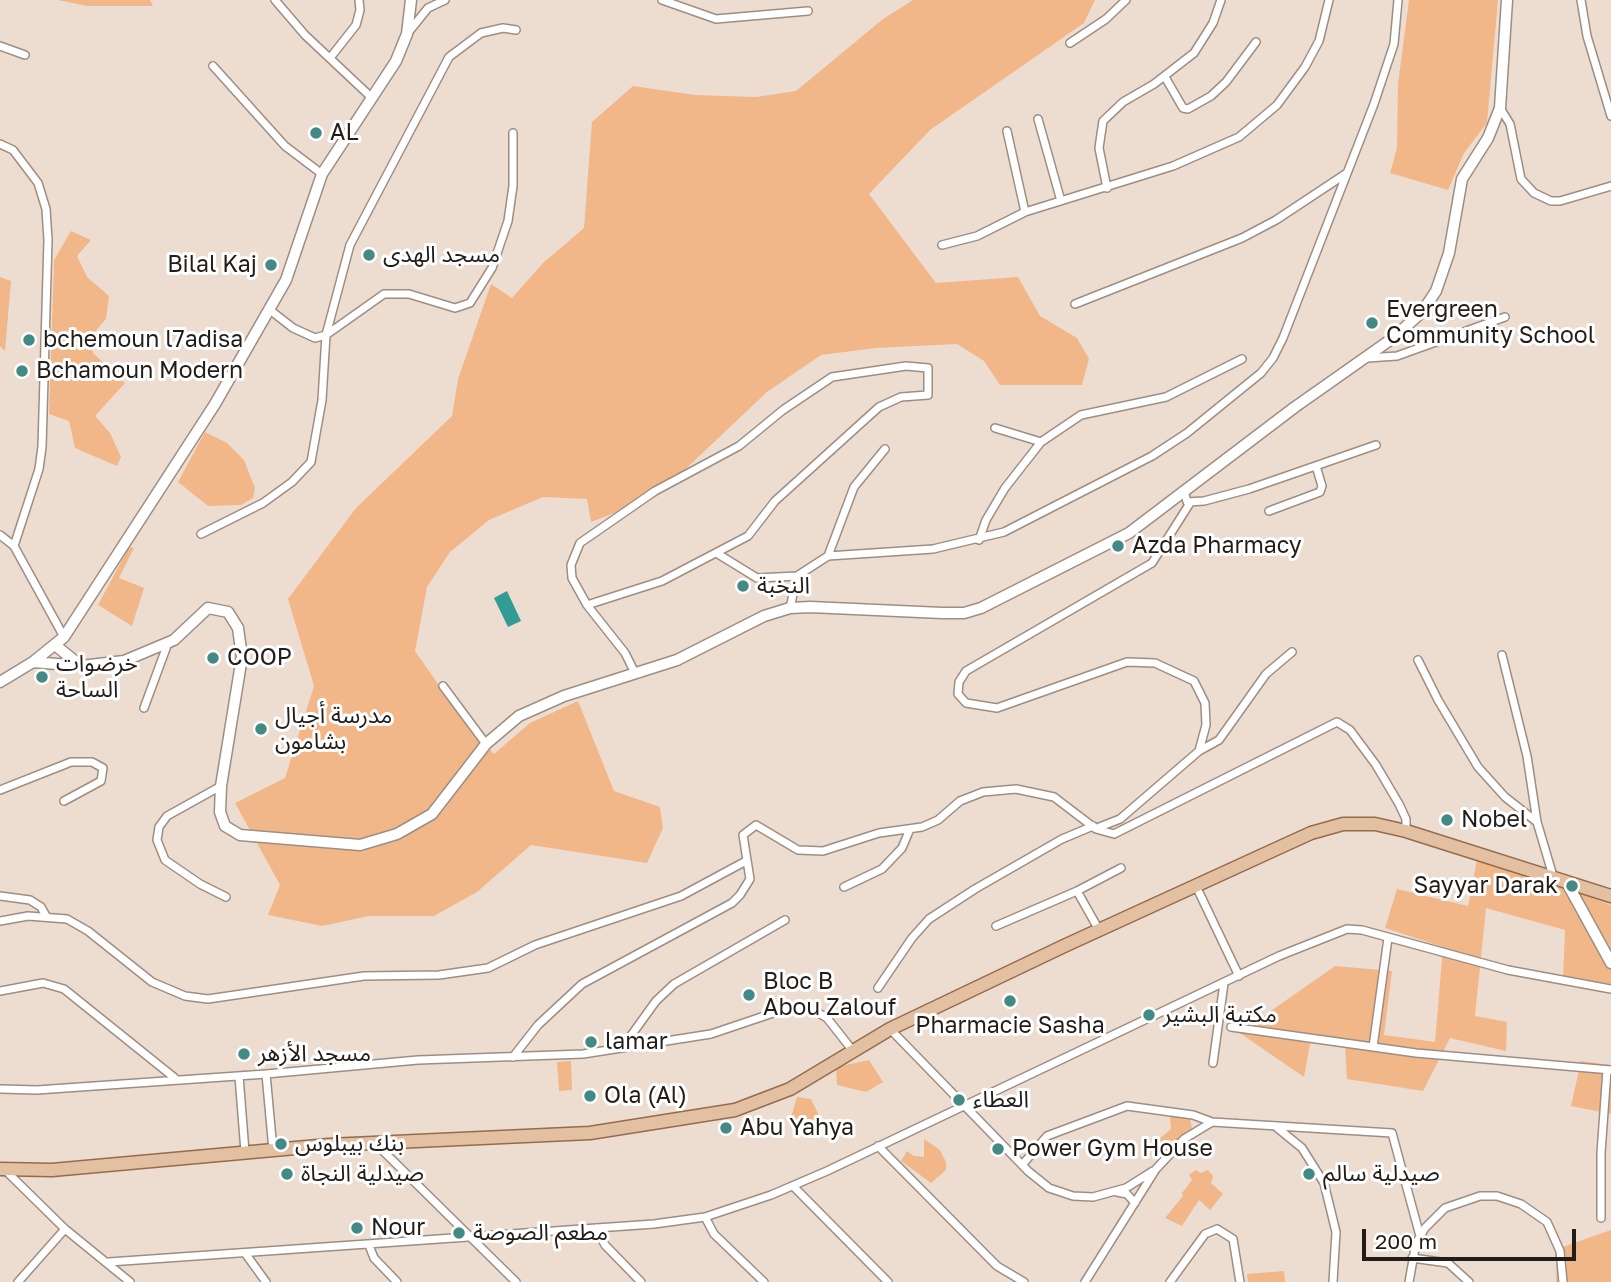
<!DOCTYPE html>
<html>
<head>
<meta charset="utf-8">
<style>
	body { margin:0 }
	#map { position:relative; width:1611px; height:1282px; overflow:hidden; background:#edddd1; font-family:"Golos Text",sans-serif }
	canvas { display:block }
	.scale { position:absolute; left:1362px; top:1229px; width:214px; height:32px; box-sizing:border-box; border:4px solid #231d19; border-top:0; padding-left:9px; font-size:21px; line-height:24px; white-space:nowrap; color:#231d19; -webkit-text-stroke:5px #fff; paint-order:stroke }
</style>
</head>
<body>
<div id="map">
<canvas width="1611" height="1282"></canvas>
<div class="scale">200 m</div>
</div>
<script>
const ctx = document.querySelector('canvas').getContext('2d');
ctx.lineJoin = 'round';
function paint(path, color) { ctx.fillStyle = color; ctx.fill(path, 'evenodd'); }
const shape = rows => new Path2D(rows.map(r => 'M' + r).join(''));
function stroke(path, color, width, dash) { ctx.strokeStyle = color; ctx.lineWidth = width; ctx.lineCap = dash ? 'butt' : 'round'; ctx.setLineDash(dash || []); ctx.stroke(path); }
function drawText(font, color, halo, rows, align = 'center') {
  ctx.font = font + ' "Golos Text","Noto Sans Arabic",sans-serif'; ctx.lineWidth = 6; ctx.setLineDash([]); ctx.textBaseline = 'middle'; ctx.strokeStyle = halo; ctx.fillStyle = color; for (const [text, x, y, turn = 0] of rows) {
    ctx.save(); ctx.translate(x, y); ctx.rotate((+turn || 0) * Math.PI / 180); ctx.textAlign = isNaN(turn) ? turn : align; if (halo) ctx.strokeText(text, 0, 0); ctx.fillText(text, 0, 0); ctx.restore();
  }
}
paint(shape([
	[58,0,150,0,153,6,87,6],
	[913,0,1095,0,1084,23,930,130,869,194,936,283,1018,277,1040,316,1077,338,1089,359,1082,385,1000,385,984,361,957,344,876,348,821,355,767,392,656,497,591,522,587,499,543,497,489,520,450,552,427,587,415,651,462,718,494,754,530,723,578,701,614,791,660,807,663,828,647,863,531,845,477,892,434,916,369,916,322,926,268,915,280,885,235,803,285,778,314,686,288,599,356,508,452,416,458,379,491,284,512,298,543,263,584,228,592,122,633,86,695,95,756,97,796,91,883,19],
	[1409,0,1498,0,1487,123,1464,153,1448,190,1390,173,1397,148,1398,84],
	[71,231,91,240,77,256,87,277,109,296,106,319,92,335,93,353,125,383,95,416,110,433,121,457,117,466,75,448,69,421,49,414,54,260],
	[0,277,11,281,5,351,0,346],
	[205,432,227,443,244,460,255,488,253,498,241,505,208,506,178,482],
	[129,547,134,548,119,578,144,588,132,626,98,605],
	[1478,855,1611,905,1611,984,1563,978,1565,930,1486,908,1475,1016,1507,1022,1506,1051,1450,1038,1423,1091,1347,1079,1345,1045,1312,1033,1304,1077,1231,1027,1222,1014,1258,1020,1335,966,1392,971,1384,1035,1435,1042,1443,947,1385,928,1397,889,1468,906],
	[869,1060,883,1082,866,1092,837,1085,836,1067],
	[571,1061,572,1090,559,1091,557,1062],
	[1581,1061,1611,1065,1611,1114,1571,1106],
	[797,1097,811,1099,823,1124,795,1132,790,1121],
	[1173,1115,1190,1118,1192,1129,1166,1152,1159,1151,1157,1141,1171,1129,1170,1118],
	[924,1139,940,1150,946,1162,946,1170,931,1183,901,1161,907,1151,914,1156,924,1157],
	[1196,1170,1201,1173,1208,1170,1213,1176,1211,1183,1223,1194,1210,1210,1199,1200,1182,1226,1165,1218,1183,1196,1182,1193,1192,1180,1189,1175],
	[1611,1230,1611,1282,1556,1282,1557,1249],
	[1284,1271,1285,1282,1248,1282,1247,1274]
]), '#f2b788');
paint(shape([
	[507,591,521,621,508,627,494,598]
]), '#319c94');
const street = shape([
	[275,0,305,35,371,97],
	[662,0,716,19,808,11],
	[1581,0,1587,36,1611,116],
	[407,34,428,8,445,0],
	[1070,43,1106,19,1126,0],
	[0,46,25,55],
	[330,58,356,25,360,10,359,0],
	[213,66,285,146,322,174],
	[1165,77,1183,108,1188,109,1211,96,1226,82,1256,42],
	[1500,108,1510,124,1521,179,1534,193,1551,201,1560,201,1611,186],
	[1038,119,1061,201],
	[1007,131,1025,212],
	[0,144,13,150,38,183,46,209,48,240,42,447,39,469,14,546],
	[1107,188,1099,148,1103,121,1123,102,1154,84,1194,53,1213,23,1221,0],
	[942,245,977,236,1025,212,1173,166,1239,137,1277,105,1305,67,1319,41,1329,0],
	[1075,304,1242,238,1276,220,1347,173],
	[270,310,293,328,315,338,326,335,384,294,409,294,455,308,470,303,492,268,508,221,513,186,513,133],
	[1367,358,1397,356,1505,317],
	[995,428,1041,442],
	[1184,490,1187,502,1204,501,1249,489,1376,445],
	[1190,503,1152,563,966,671,959,682,958,694,966,703,997,708,1127,662,1155,663,1194,681,1205,703,1206,725,1199,751],
	[1269,511,1320,492,1322,486,1316,466],
	[201,534,263,503,292,482,311,462,322,400,326,335,350,245,449,57,481,33,503,28,516,30],
	[0,535,14,546,64,637],
	[979,540,986,520,1005,488,1041,442,1081,415,1166,397,1242,359],
	[718,554,757,578,797,576],
	[828,556,854,487,885,449],
	[587,605,662,581,748,536,775,501,879,407,901,397,928,395,928,368,906,366,832,377,783,410,739,446,655,491,580,543,571,565,572,578,587,605,625,653,635,673],
	[790,608,797,576,828,556,933,549,1004,532,1152,456,1187,433,1261,373,1273,358,1283,338,1374,104,1394,44,1398,0],
	[1502,655,1527,756,1537,822,1553,876],
	[1418,660,1438,700,1478,767,1505,797,1537,822],
	[443,686,486,744],
	[144,708,168,643],
	[221,786,167,816,159,827,157,840,165,860,200,884,226,897],
	[0,790,71,762,92,762,103,768,101,781,64,801],
	[1097,828,1120,819,1199,751,1219,740,1266,674,1292,652],
	[1196,886,1239,976],
	[844,887,882,869,902,848,910,829],
	[0,896,30,900,41,907,46,916],
	[0,921,28,916,67,919,88,931,152,982,185,996,208,999,364,976,439,975,488,968,535,945,681,896,746,861],
	[996,926,1077,891],
	[1099,930,1077,891,1121,868],
	[878,988,912,938,929,919,975,889,1062,839,1093,826],
	[0,991,43,983,64,989,176,1079],
	[1231,1027,1416,1053,1611,1070],
	[890,1029,1028,1171,1049,1188,1073,1196,1093,1197,1126,1188,1153,1171],
	[1373,1047,1388,938],
	[622,1048,656,1001,674,984,785,920],
	[513,1057,538,1025,582,984,732,903,740,895,750,879,743,835,756,825,798,850,823,851,879,833,922,827,938,820,960,801,983,792,1016,789,1054,797,1096,829,1114,834,1337,722,1350,730,1376,765,1399,804,1406,819,1406,831],
	[1213,1063,1224,983],
	[266,1074,273,1150],
	[239,1076,245,1152],
	[0,1089,37,1090,266,1074,418,1060,583,1054,711,1034,791,1007,815,1011,827,1018,853,1051],
	[1275,1126,1302,1148,1324,1183,1336,1232,1333,1282],
	[375,1143,516,1282],
	[878,1146,997,1266,1024,1282],
	[1022,1165,1047,1136,1127,1106,1193,1115,1212,1122],
	[5,1170,65,1229,130,1282],
	[793,1186,888,1282],
	[1117,1192,1127,1194,1135,1203],
	[705,1217,714,1234,764,1282],
	[1601,1218,1601,1153,1607,1070],
	[596,1228,605,1245,641,1282],
	[369,1245,374,1258,397,1282],
	[245,1253,266,1282],
	[1412,1258,1448,1263,1469,1282],
	[109,1262,654,1224,705,1217,771,1195,827,1171,1279,956,1347,929,1362,930,1508,970,1611,989],
	[18,1282,65,1229],
	[1085,1282,1156,1169,1184,1139,1212,1122,1392,1133,1420,1236],
	[1170,1282,1205,1234,1217,1229,1233,1239,1240,1282],
	[1409,1282,1416,1243,1425,1228,1445,1208,1480,1196,1497,1196,1521,1204,1547,1222,1560,1251,1563,1282]
]);
const secondary = shape([
	[55,645,81,666],
	[33,662,81,666,124,661,174,640,208,608,228,612,238,628,242,657,221,786,220,812,225,826,240,835,360,845,397,834,432,814,486,744,519,716,564,696,677,660,764,616,790,608,810,607,942,613,964,613,981,608,1129,533,1295,407,1393,338,1422,312,1436,291,1449,253,1462,179,1488,138,1500,108,1507,0],
	[0,682,33,662,64,637,215,404,286,280,322,174,396,61,407,34,411,0],
	[1566,881,1611,963]
]);
const primary = shape([
	[0,1169,52,1170,329,1145,590,1133,735,1110,790,1089,890,1029,1064,946,1311,833,1343,824,1375,824,1406,831,1611,896]
]);
stroke(street, '#9d8e83', 10);
stroke(secondary, '#9d8e83', 13);
stroke(primary, '#956c4b', 15);
stroke(street, '#fff', 7);
stroke(secondary, '#fff', 10);
stroke(primary, '#e4c0a3', 12);
for (const [x, y, r, color] of [
	[316,133,7,"#438a84"],
	[369,255,7,"#438a84"],
	[271,265,7,"#438a84"],
	[1372,323,7,"#438a84"],
	[29,340,7,"#438a84"],
	[22,371,7,"#438a84"],
	[1118,546,7,"#438a84"],
	[743,586,7,"#438a84"],
	[213,658,7,"#438a84"],
	[42,677,7,"#438a84"],
	[261,729,7,"#438a84"],
	[1447,820,7,"#438a84"],
	[1572,886,7,"#438a84"],
	[749,995,7,"#438a84"],
	[1010,1001,7,"#438a84"],
	[1149,1015,7,"#438a84"],
	[591,1042,7,"#438a84"],
	[244,1054,7,"#438a84"],
	[590,1096,7,"#438a84"],
	[959,1100,7,"#438a84"],
	[726,1128,7,"#438a84"],
	[281,1144,7,"#438a84"],
	[998,1149,7,"#438a84"],
	[287,1174,7,"#438a84"],
	[1309,1174,7,"#438a84"],
	[357,1228,7,"#438a84"],
	[459,1233,7,"#438a84"]
]) { const dot = new Path2D(); dot.arc(x, y, r, 0, 2 * Math.PI); ctx.fillStyle = color; ctx.fill(dot); stroke(dot, '#fff', 2.5); }
drawText('23px', '#231d19', '#fff', [
	["AL",330,133],
	["مسجد الهدى",383,255],
	["Bilal Kaj",257,265,"right"],
	["Evergreen",1386,310],
	["Community School",1386,336],
	["bchemoun l7adisa",43,340],
	["Bchamoun Modern",36,371],
	["Azda Pharmacy",1132,546],
	["النخبة",757,586],
	["COOP",227,658],
	["خرضوات",56,664],
	["الساحة",56,690],
	["مدرسة أجيال",275,716],
	["بشامون",275,742],
	["Nobel",1461,820],
	["Sayyar Darak",1558,886,"right"],
	["Bloc B",763,982],
	["Abou Zalouf",763,1008],
	["مكتبة البشير",1163,1015],
	["Pharmacie Sasha",1010,1026,"center"],
	["lamar",605,1042],
	["مسجد الأزهر",258,1054],
	["Ola (Al)",604,1096],
	["العطاء",973,1100],
	["Abu Yahya",740,1128],
	["بنك بيبلوس",295,1144],
	["Power Gym House",1012,1149],
	["صيدلية النجاة",301,1174],
	["صيدلية سالم",1323,1174],
	["Nour",371,1228],
	["مطعم الصوصة",473,1233]
], 'left');
</script>
</body>
</html>
